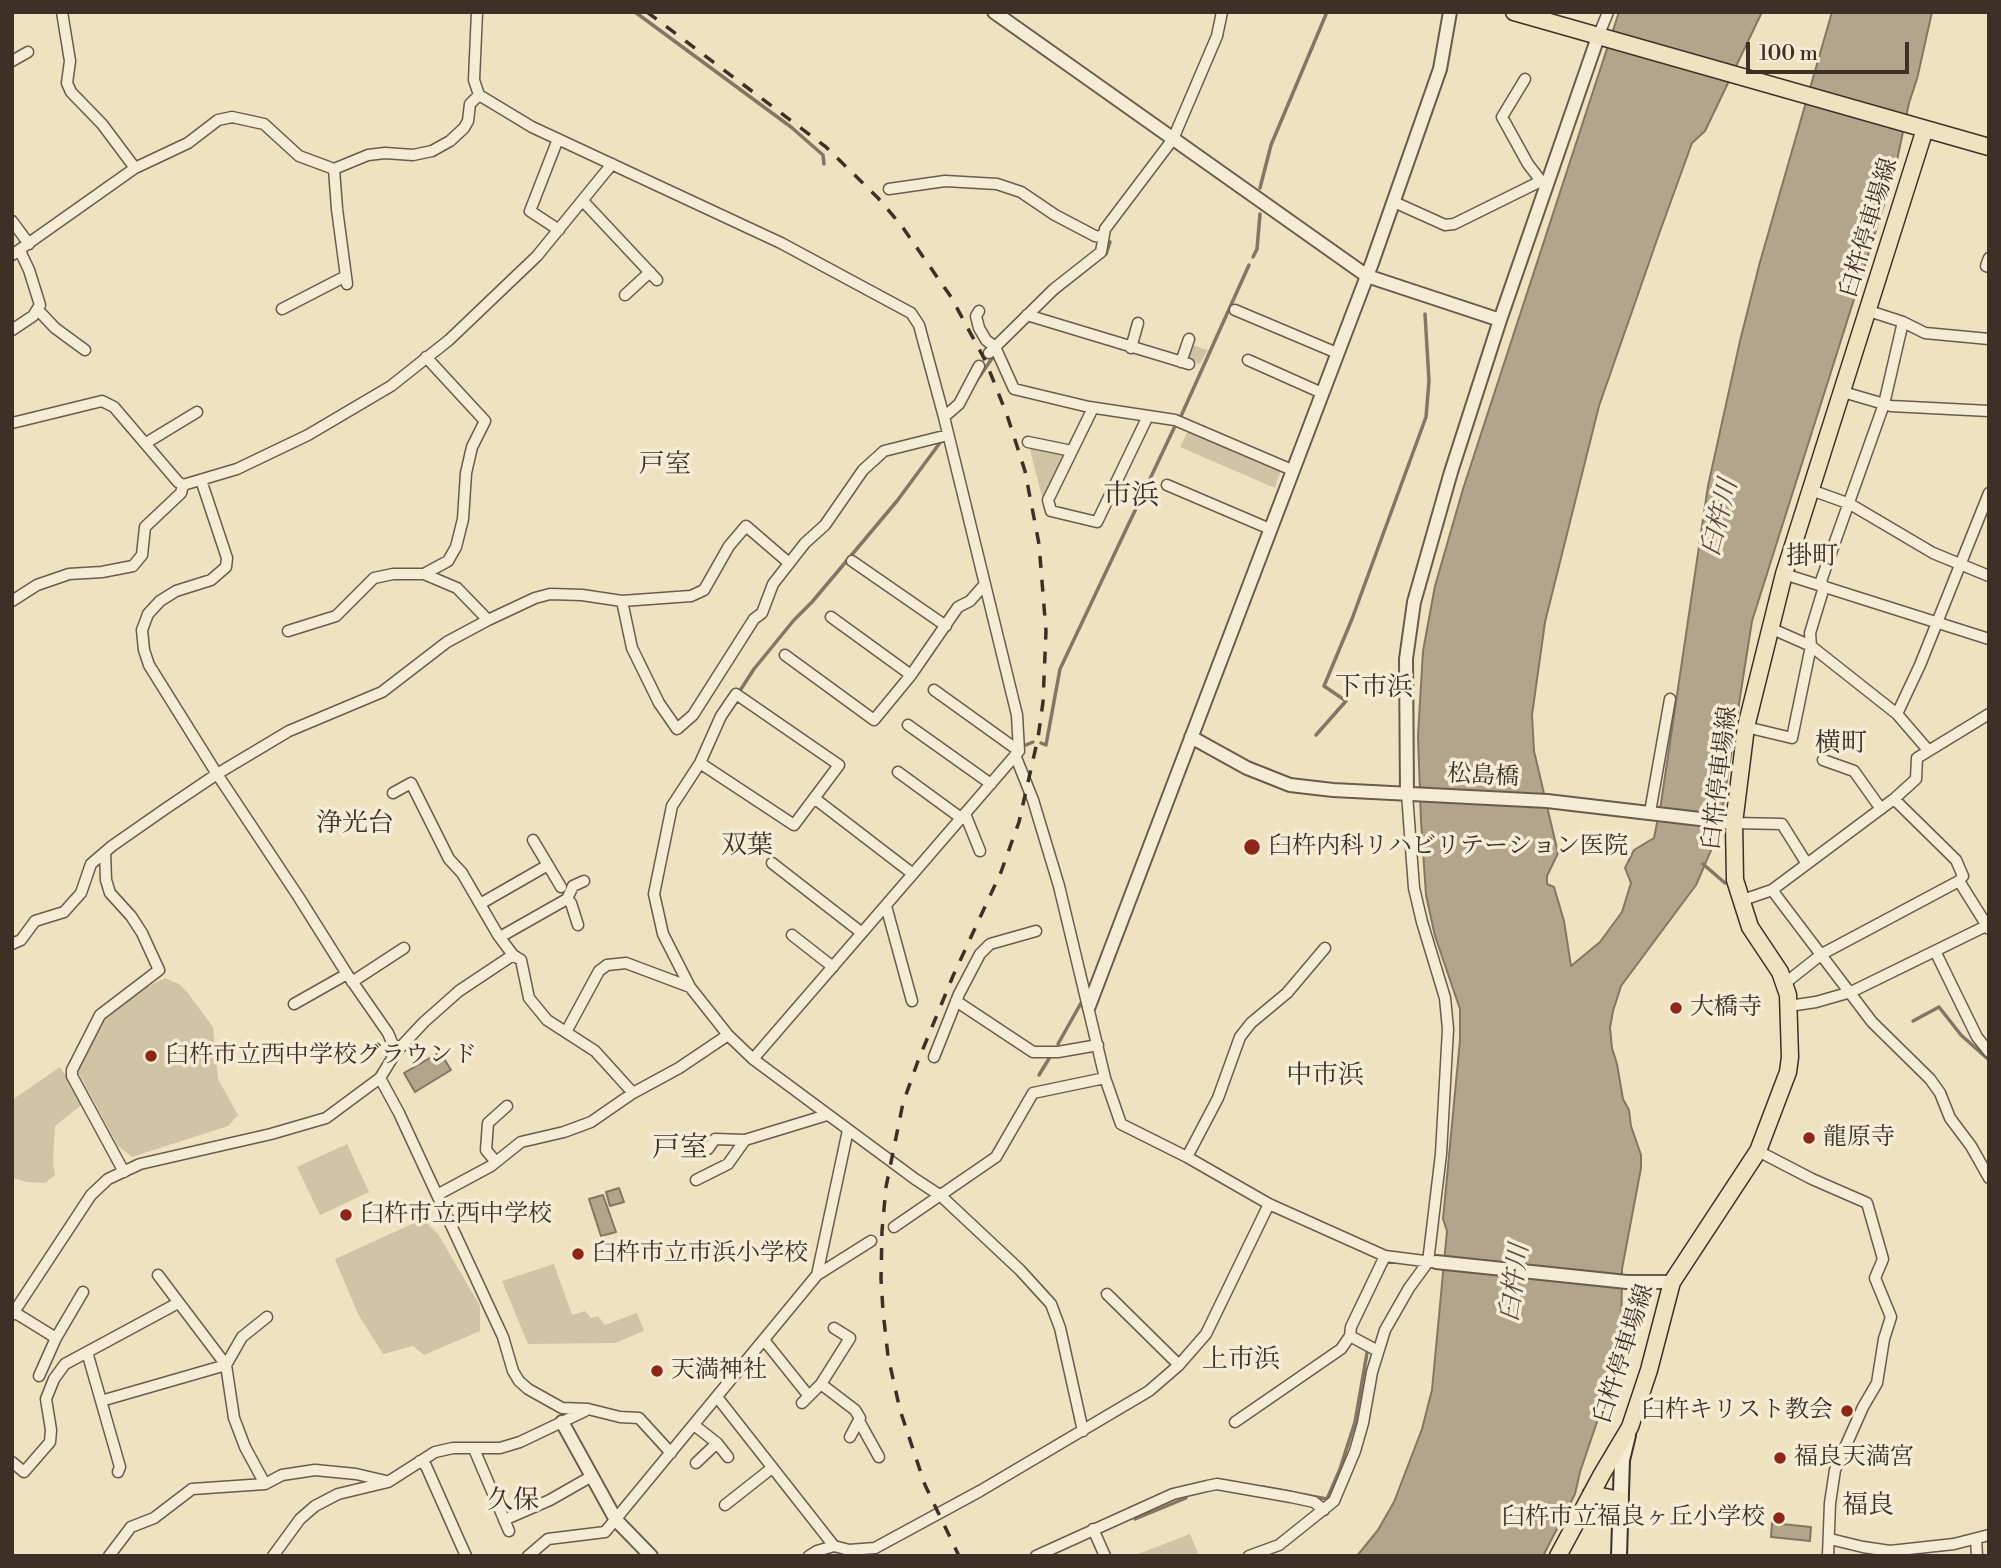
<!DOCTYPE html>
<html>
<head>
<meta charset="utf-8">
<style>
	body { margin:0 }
	#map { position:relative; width:2001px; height:1568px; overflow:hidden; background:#efe2c0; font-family:"Libre Bodoni",serif }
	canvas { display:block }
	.frame { position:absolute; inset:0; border:14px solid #3c3027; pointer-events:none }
	.scale { position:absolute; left:1746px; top:42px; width:163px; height:32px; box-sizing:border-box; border:4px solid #3c3027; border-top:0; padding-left:9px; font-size:21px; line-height:24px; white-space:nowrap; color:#3c3027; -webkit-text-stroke:5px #f5ecd6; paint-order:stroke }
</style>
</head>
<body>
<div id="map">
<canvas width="2001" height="1568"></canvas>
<div class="frame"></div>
<div class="scale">100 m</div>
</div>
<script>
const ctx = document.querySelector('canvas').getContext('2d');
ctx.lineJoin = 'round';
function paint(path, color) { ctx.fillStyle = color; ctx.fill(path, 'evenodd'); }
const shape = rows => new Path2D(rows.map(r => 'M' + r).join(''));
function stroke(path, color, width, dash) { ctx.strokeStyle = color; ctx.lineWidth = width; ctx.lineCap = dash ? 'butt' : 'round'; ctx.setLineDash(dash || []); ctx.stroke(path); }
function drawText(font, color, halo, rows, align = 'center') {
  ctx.font = font + ' "Libre Bodoni","Noto Serif JP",serif'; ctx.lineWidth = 7; ctx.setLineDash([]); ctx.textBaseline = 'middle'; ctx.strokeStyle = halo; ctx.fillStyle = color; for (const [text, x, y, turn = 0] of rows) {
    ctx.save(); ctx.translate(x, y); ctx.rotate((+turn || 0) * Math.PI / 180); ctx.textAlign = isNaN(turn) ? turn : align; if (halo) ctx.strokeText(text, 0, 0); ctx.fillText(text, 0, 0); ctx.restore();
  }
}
paint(shape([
	[1192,345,1208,350,1200,364,1186,358],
	[1188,431,1281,470,1275,488,1180,447],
	[1029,446,1062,453,1065,458,1043,501],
	[165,978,179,984,187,992,213,1027,218,1079,238,1115,228,1126,132,1157,118,1146,79,1074,79,1068,103,1020,145,988],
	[60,1067,84,1103,55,1126,53,1164,55,1175,45,1183,27,1182,12,1178,12,1100],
	[347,1144,369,1192,320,1215,297,1167],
	[423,1219,438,1234,480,1306,480,1331,424,1355,413,1346,383,1354,358,1314,335,1259],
	[554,1264,572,1315,585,1311,591,1318,598,1316,605,1325,637,1313,644,1331,615,1343,528,1344,502,1281],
	[1190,1534,1199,1556,1133,1556]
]), '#d1c4a6');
const water = shape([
	[1619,12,1762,12,1705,131,1692,143,1659,234,1599,406,1545,622,1532,715,1534,751,1558,853,1547,876,1547,884,1554,887,1564,921,1571,966,1600,942,1622,912,1631,883,1625,868,1634,850,1654,838,1661,803,1708,486,1740,341,1760,262,1832,12,1932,12,1917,79,1909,103,1895,170,1752,621,1722,812,1712,848,1696,885,1621,986,1613,1011,1610,1028,1612,1048,1617,1064,1623,1099,1629,1110,1631,1126,1641,1155,1641,1168,1622,1269,1621,1351,1580,1472,1575,1494,1543,1556,1357,1556,1378,1530,1394,1502,1422,1429,1432,1390,1447,1231,1443,1219,1460,1040,1460,1009,1435,936,1426,895,1421,821,1418,736,1423,651,1435,586,1463,489,1619,12],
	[440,1052,451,1070,415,1092,404,1073,440,1052],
	[619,1188,624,1202,610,1206,606,1192,619,1188],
	[603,1195,616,1232,601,1236,589,1199,603,1195],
	[1772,1523,1811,1527,1810,1541,1771,1537,1772,1523]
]);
paint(water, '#b2a58c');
stroke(water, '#837664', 2);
stroke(shape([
	[635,12,791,127,823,155,824,164],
	[1260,188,1271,145,1327,12],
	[1253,257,1257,249,1260,214],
	[1052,297,1106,254,1110,242],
	[975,383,993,357],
	[1181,416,1249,265],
	[741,689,754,669,794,620,812,602,897,501,942,440],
	[1316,735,1346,701,1324,686,1352,619,1426,417,1429,381,1425,314],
	[1041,743,1046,745,1060,669,1175,426],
	[1026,745,1033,742],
	[1703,864,1725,883],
	[1913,1021,1939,1007,1961,1035,1989,1060],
	[1058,1044,1081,1003],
	[1039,1075,1050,1057],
	[1263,1487,1327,1499,1340,1469,1355,1422,1367,1353],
	[1135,1519,1186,1498]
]), '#837664', 3.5);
const minor = shape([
	[62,12,70,61,67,83,71,92,102,124,135,168],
	[477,12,474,80,479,95,532,127,781,243,911,313,919,325,944,417,1017,715,1019,751,753,1059],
	[1598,37,1608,12],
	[12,61,28,52],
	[1525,79,1502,117,1528,164,1541,181,1547,183],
	[558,139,530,211,559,230],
	[334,169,337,209,347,284],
	[889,189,945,181,997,184,1021,192,1055,215,1095,236,1102,237],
	[583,201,657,280],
	[1394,202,1445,225,1454,224,1541,181],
	[12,221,29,244],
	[12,255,135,168,188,143,218,120,232,117,264,124,299,156,334,169,368,155,385,153,413,155,432,151,450,141,464,128,468,121,470,104,479,95],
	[1989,258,1986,266,1989,267],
	[625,295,650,272],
	[282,309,346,276],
	[38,310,55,328,85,350],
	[1235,310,1337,353],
	[979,311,976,316,979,328,986,340,995,347,1014,389,1089,407,1175,420,1292,470],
	[1869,311,1903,322,1925,333,1989,339],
	[1027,315,1189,364],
	[12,330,33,316,40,305,29,270,20,251],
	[1131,348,1138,323],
	[989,353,1054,289,1101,252,1105,229,1173,139,1217,36,1222,12],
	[426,357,485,421,472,447,466,473,463,519,456,547,448,561,424,574,457,588,488,620],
	[1248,360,1322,393],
	[1181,362,1189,339],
	[1843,392,1891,406,1989,411],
	[1093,408,1048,500,1051,511,1097,522,1148,416],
	[944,417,959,404,979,366],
	[12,423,102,401,114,407,178,482,183,485],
	[1028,442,1072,451],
	[146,443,197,412],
	[201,480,227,558,226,567,211,580,176,591,160,601,148,614,142,630,144,650,149,665,217,774,298,896,347,974,388,1033,396,1052],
	[1167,485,1270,529],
	[1811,490,1850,504,1933,553,1989,576],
	[852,561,946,626],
	[1784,574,1989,639],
	[12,601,37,585,69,574,102,572,133,566,142,555,145,527,181,493,183,485,237,469,308,435,391,386,449,340,537,256,612,164],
	[622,601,632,648,659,703,677,729,693,715,754,619,762,613,773,584,805,543,825,525,863,470,884,451,948,435],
	[831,617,911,675],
	[1770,628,1811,646,1897,714,1928,750],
	[288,631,336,616,374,578,393,574,424,574],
	[785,655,874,720,911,675,958,607,970,601,985,584],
	[934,690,1019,751],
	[1897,714,1920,665,1989,493],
	[908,725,991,784],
	[1746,727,1792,738,1811,646,1810,633,1824,587,1821,581,1884,404,1903,322],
	[1015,755,1033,800,1059,886,1105,1078,1121,1124,1187,1157,1269,1204,1385,1256,1432,1262],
	[1823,760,1854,771,1881,809],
	[700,763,794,825,839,765,736,694,721,716,700,763,672,806,654,894,663,934,690,987,728,1035,753,1059,915,1179,941,1196,1020,1270,1051,1304,1060,1328,1083,1431],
	[898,772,961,818],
	[393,793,411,783,449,859,462,873,498,935,513,955,521,960,529,998,547,1020,595,1051,633,1093],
	[814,798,913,874],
	[1650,812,1670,699],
	[965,814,980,851],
	[1734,823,1782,824,1807,864],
	[533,840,561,887],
	[105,852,106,880,110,893,131,916,142,933,159,970,100,1015,72,1070,72,1076,124,1172],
	[772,863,862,933],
	[1959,881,1989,929],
	[1772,890,1872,1022,1930,1079,1940,1093,1950,1118,1971,1146,1989,1178],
	[567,899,573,886,584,881],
	[1740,901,1772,890,1894,799,1916,779,1917,758,1989,714],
	[480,904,548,865],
	[886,906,912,1001],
	[792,935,833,967],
	[500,937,567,899,571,903,578,925],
	[12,944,21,940,35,921,64,912,81,893,91,864,112,846,165,809,217,774,289,731,382,692,447,642,488,620,535,598,550,594,582,595,622,601,691,596,704,590,729,546,746,526,789,563],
	[1935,951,1977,1037,1989,1052],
	[352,982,404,948],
	[1784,984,1822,954,1959,881,1963,876,1956,860,1894,799],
	[956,1001,1033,1052,1058,1052,1098,1045],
	[294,1004,347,974],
	[1789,1006,1816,1002,1851,992,1986,926],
	[566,1032,599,971,607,965,626,963,690,987],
	[934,1057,959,994,980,954,990,944,1036,931],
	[380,1078,399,1113,503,1337,513,1371,519,1381,528,1389,562,1408,588,1409,620,1417,639,1418,671,1453],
	[708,1149,715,1139,745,1140,827,1115],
	[1758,1151,1812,1179,1867,1203,1883,1259,1875,1278,1891,1317,1884,1339,1877,1383,1863,1407,1835,1470,1830,1503,1828,1556],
	[1187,1157,1218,1098,1240,1037,1251,1023,1287,993,1325,948],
	[496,1162,486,1150,488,1123,507,1106],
	[696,1180,728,1164,745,1140],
	[437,1195,491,1166,521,1142,564,1132,591,1122,633,1093,679,1068,728,1035],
	[894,1227,996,1157,1033,1093,1105,1078],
	[158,1275,226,1365,234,1418,245,1447,265,1484],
	[817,1275,848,1130],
	[1107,1294,1179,1365],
	[14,1312,56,1338,39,1376],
	[12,1315,91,1195,108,1179,140,1164,271,1134,326,1118,380,1078,396,1052,424,1022,459,991,513,955],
	[1350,1336,1378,1351],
	[56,1338,83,1292],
	[764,1340,808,1395],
	[87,1352,120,1467,118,1472],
	[821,1384,855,1410,860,1418,850,1437],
	[717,1397,834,1546],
	[101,1401,226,1365,242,1337,267,1317],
	[802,1403,821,1384,850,1338,834,1328],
	[859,1421,879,1457],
	[1235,1422,1341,1349,1350,1336,1351,1327,1385,1256],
	[694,1425,717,1443,728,1457],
	[474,1449,509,1531],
	[420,1461,426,1466,466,1556],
	[12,1462,24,1472,50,1442,51,1430,46,1399,54,1379,65,1364,178,1303],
	[696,1463,717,1443],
	[725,1505,772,1468],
	[504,1520,550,1500,592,1476],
	[1093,1529,1105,1556],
	[1830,1539,1863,1547,1890,1551,1954,1544,1989,1535],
	[1976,1539,1977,1556],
	[109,1556,131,1527,154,1518,192,1489,265,1484,282,1475,315,1470,356,1474,386,1481],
	[273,1556,300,1519,315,1506,338,1494,388,1482,435,1452,453,1448,500,1448,520,1442,585,1411],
	[528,1556,548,1539,605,1532,817,1275,871,1241],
	[809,1556,817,1551,834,1546,849,1550,875,1548,980,1491,1149,1391,1179,1365,1206,1334,1269,1204],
	[1036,1556,1173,1494,1207,1486,1217,1484,1291,1497,1314,1502,1324,1510],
	[1249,1556,1279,1545,1334,1501,1355,1451,1363,1423,1372,1372,1385,1330,1409,1288,1428,1262,1441,1154,1448,1029,1445,998,1422,922,1414,888,1407,794]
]);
const tertiary = shape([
	[994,12,1367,276,1500,320],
	[1191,737,1247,768,1290,785,1333,790,1547,801,1734,823],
	[1407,794,1406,659,1414,602,1451,472,1500,320,1598,37],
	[1089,1006,1372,263,1440,69,1450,12],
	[1436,1262,1627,1282,1672,1282],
	[562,1422,616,1520,651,1556]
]);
const secondary = shape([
	[1619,1556,1622,1460,1628,1435]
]);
const primary = shape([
	[1514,12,1989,147],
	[1591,1494,1620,1500],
	[1558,1556,1602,1474,1630,1427,1649,1370,1672,1282,1758,1151,1788,1072,1790,1057,1788,995,1780,972,1750,927,1735,880,1734,823,1746,727,1784,574,1925,129]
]);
stroke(minor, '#695c4d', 13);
stroke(tertiary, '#695c4d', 16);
stroke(secondary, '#3c3027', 18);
stroke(primary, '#3c3027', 19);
stroke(minor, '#f5ecd6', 10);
stroke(tertiary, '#f5ecd6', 12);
stroke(secondary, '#f5ecd6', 14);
stroke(primary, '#efe2c0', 16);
stroke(shape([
	[647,12,826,147,878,198,901,225,951,297,986,362,1007,415,1025,471,1039,544,1046,631,1043,702,1038,738,1019,822,1001,872,953,976,918,1061,903,1103,886,1187,882,1231,881,1279,883,1311,888,1356,900,1410,925,1485,959,1556]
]), '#3c3027', 3.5, [12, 12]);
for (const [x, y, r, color] of [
	[1252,847,9,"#8f2418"],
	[1676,1008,7,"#8f2418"],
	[151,1056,7,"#8f2418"],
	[1809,1138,7,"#8f2418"],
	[346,1215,7,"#8f2418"],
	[578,1254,7,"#8f2418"],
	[657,1371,7,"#8f2418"],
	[1847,1411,7,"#8f2418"],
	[1780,1458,7,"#8f2418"],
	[1779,1518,7,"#8f2418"]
]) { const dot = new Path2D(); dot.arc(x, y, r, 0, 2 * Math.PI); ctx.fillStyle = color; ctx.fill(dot); stroke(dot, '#f5ecd6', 2.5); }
drawText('24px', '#3c3027', '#f5ecd6', [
	["臼杵停車場線",1870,228,-73],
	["松島橋",1483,777,3],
	["臼杵停車場線",1721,778,-83],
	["臼杵停車場線",1625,1354,-72]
]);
drawText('24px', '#3c3027', '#f5ecd6', [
	["臼杵内科リハビリテーション医院",1268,847],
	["大橋寺",1690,1008],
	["臼杵市立西中学校グラウンド",165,1056],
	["龍原寺",1823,1138],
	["臼杵市立西中学校",360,1215],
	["臼杵市立市浜小学校",592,1254],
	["天満神社",671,1371],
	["臼杵キリスト教会",1833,1411,"right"],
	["福良天満宮",1794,1458],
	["臼杵市立福良ヶ丘小学校",1765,1518,"right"]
], 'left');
drawText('26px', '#3c3027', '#f5ecd6', [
	["戸室",665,466],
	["掛町",1812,558],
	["下市浜",1374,689],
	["横町",1841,745],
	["浄光台",355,825],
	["双葉",747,847],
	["中市浜",1325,1077],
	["上市浜",1241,1361],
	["久保",513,1502],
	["福良",1868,1507]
]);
drawText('italic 26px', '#5a4d40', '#f5ecd6', [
	["臼杵川",1721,518,-76],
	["臼杵川",1516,1283,-82]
]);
drawText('28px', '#3c3027', '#f5ecd6', [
	["市浜",1131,497],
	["戸室",680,1149]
]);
</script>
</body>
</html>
